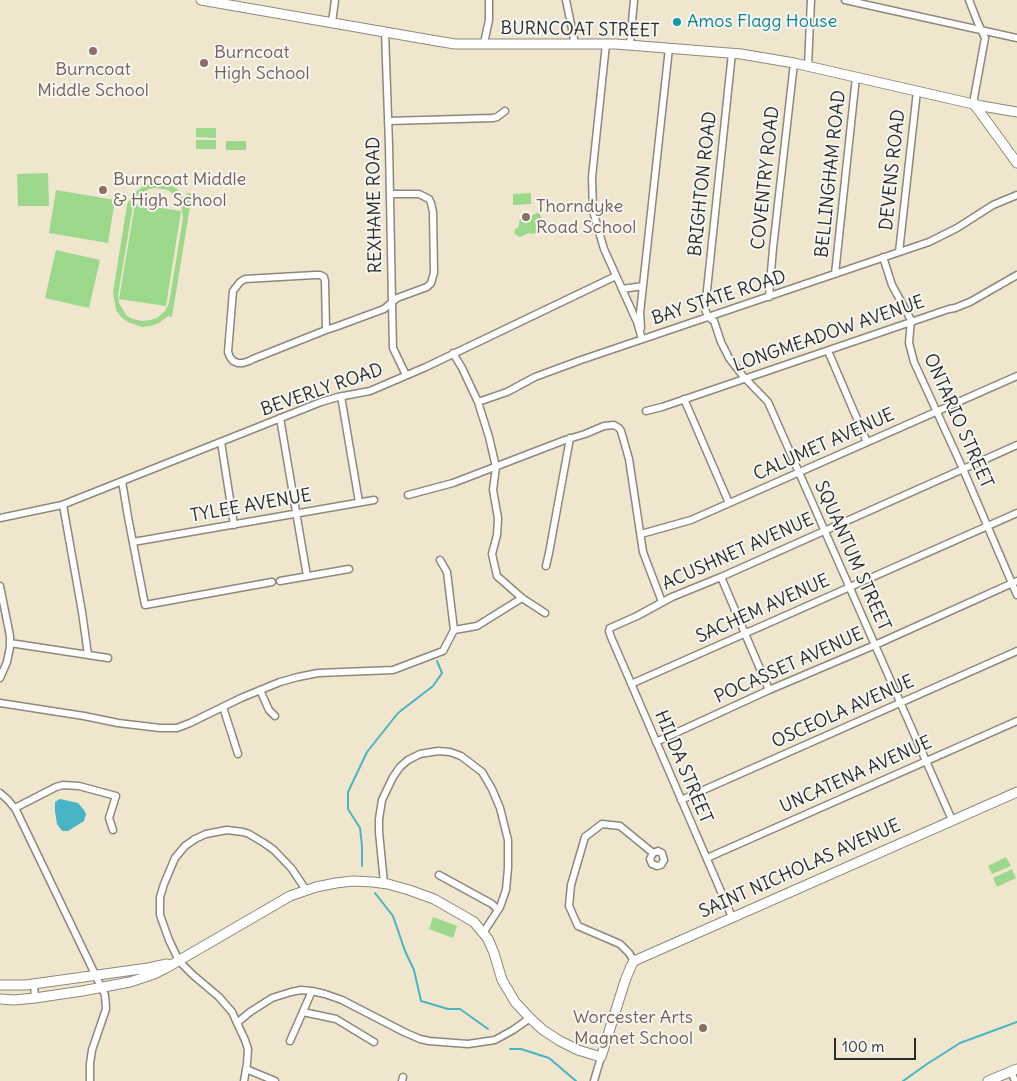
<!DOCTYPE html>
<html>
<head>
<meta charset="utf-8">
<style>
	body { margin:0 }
	#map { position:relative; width:1017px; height:1081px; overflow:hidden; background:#efe6cd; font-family:Delius,sans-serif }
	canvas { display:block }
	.scale { position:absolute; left:834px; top:1038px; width:82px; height:22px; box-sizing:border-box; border:2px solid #2b2b2b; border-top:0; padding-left:6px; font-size:15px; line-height:18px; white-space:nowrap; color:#2b2b2b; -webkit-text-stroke:4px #f6f6f2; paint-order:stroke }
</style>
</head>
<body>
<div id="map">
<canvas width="1017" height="1081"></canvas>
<div class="scale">100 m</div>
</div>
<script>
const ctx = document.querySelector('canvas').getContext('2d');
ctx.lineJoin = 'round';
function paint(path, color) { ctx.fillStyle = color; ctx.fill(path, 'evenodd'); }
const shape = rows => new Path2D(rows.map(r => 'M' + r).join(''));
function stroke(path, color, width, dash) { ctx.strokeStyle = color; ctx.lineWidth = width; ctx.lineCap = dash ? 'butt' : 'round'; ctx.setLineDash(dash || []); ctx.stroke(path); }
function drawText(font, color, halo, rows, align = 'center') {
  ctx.font = font + ' Delius,sans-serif'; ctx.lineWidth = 4; ctx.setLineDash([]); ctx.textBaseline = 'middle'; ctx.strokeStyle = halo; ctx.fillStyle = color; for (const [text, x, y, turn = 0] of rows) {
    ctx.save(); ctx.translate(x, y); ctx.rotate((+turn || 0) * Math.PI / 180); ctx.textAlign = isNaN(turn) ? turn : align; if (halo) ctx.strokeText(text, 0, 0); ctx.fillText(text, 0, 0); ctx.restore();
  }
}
paint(shape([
	[196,128,216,128,216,138,196,137],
	[196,140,216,140,216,149,196,149],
	[226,141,246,141,246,150,226,150],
	[48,173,49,206,18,206,17,174],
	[155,182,163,182,170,185,177,189,185,199,187,193,192,194,172,317,168,316,159,323,151,326,142,327,128,322,121,317,116,310,113,292,127,205,131,196,138,190,146,184],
	[156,188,168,190,177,198,181,204,183,218,169,303,165,311,157,318,150,320,142,321,133,319,127,316,119,303,118,295,133,206,139,195,149,189],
	[56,190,115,200,108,243,49,233],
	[531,193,531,204,513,205,513,194],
	[135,204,181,211,166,306,119,299],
	[539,212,546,227,534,234,529,233,520,237,515,234,514,232,515,229,518,228,520,219,522,216,531,216],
	[56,250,100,260,89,308,45,298],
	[1006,857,1011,866,992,874,988,866],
	[1012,869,1016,878,997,887,993,878],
	[433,917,457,926,453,938,429,929]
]), '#9bd88c');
paint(shape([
	[60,799,78,803,84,810,86,814,84,821,68,831,62,831,57,824,55,811,55,802]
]), '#48b5c4');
stroke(shape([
	[362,866,362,846,360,828,348,809,348,792,367,752,398,713,433,686,442,673,437,661],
	[375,893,393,916,405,951,414,970,421,1001,448,1009,460,1009,488,1029],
	[510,1049,521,1049,549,1058,576,1081],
	[903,1081,927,1064,960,1043,1017,1022]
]), '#48b5c4', 2);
const minor = shape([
	[566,0,575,44],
	[845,0,1017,38],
	[969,0,978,23,985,38,974,98,974,104],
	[332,22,335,0],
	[385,32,389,145,392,303,393,348,406,375],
	[484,43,489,20,489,0],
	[606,44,592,177,593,211,604,249,637,322,642,339],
	[630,45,634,0],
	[732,53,705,309,708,317,714,321,721,342,729,358,743,376,768,402,952,820],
	[808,66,811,0],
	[388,121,493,118,497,117,505,111],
	[899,252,917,91],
	[883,257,892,285,911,320,909,343,914,362,963,469,1017,595],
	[835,274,856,77],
	[622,289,643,286],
	[769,297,773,248,794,63],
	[641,328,640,313,669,48],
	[326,330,325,281,324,277,320,275,315,275,245,279,240,282,233,291,228,352,230,357,233,361,238,363,243,363,249,361,253,359,326,330,338,326,384,309,397,298,427,287,431,283,434,273,433,212,431,203,429,199,419,194,390,194],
	[828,351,867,442],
	[453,353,462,368,478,402,507,392,535,377,581,360,929,242,957,228,993,205,1017,195],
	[341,396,359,502],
	[684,399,729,503],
	[478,402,489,437,496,467,493,490,498,518,497,535,492,554,497,576,522,598,545,613],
	[646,411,662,407,949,309,955,308,970,302,1017,275],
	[280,418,307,576],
	[221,442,234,525],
	[122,481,128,517,145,605,272,582],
	[408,495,453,483,565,440,585,434,604,426,614,425,619,428,621,431,629,459,643,552,662,602],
	[63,505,82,612,88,655],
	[0,518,62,505,321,402,338,397,370,391,426,367,616,276],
	[641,534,691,520,1017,376],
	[133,542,374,500],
	[440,560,447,572,454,630],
	[546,566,549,553,570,438],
	[721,577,769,690],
	[280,581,349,569],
	[0,586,10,636,10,647,7,662,0,678],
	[10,643,108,658],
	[631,684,1017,513],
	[260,690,269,710,275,716],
	[0,703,84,716,118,723,160,728,177,728,190,723,241,698,280,682,298,677,318,673,393,670,443,651,454,630,477,626,522,598],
	[223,707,238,754],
	[656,742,769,690,875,645,1017,581],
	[0,793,8,800,16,810,105,995,106,1009,92,1050,90,1064,90,1081],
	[681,800,1017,651],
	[15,808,56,787,63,785,79,786,116,796,109,818,113,830],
	[707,858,1017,721],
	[439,875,492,904,498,910],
	[384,883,379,832,379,819,382,800,393,777,400,767,408,760,420,754,438,751,450,752,461,756,482,772,492,789,500,808,508,840,508,868,506,890,500,907,483,933],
	[732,917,611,637,609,631,610,628,637,616,672,597,721,577,1017,445],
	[634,961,629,953,620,944,578,926,569,906,571,885,585,837,602,824,620,826,653,853,658,851,662,853,664,860,661,865,657,866,652,864,650,859,653,853],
	[34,984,35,998],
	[303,1012,336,1019,374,1042],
	[238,1022,250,1012,272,998,291,992,301,990,312,991,325,994,342,1000,404,1032,420,1039,429,1041,468,1044,495,1040,513,1030,530,1018],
	[290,1041,312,991],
	[246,1069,275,1081],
	[1011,1071,1015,1081],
	[244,1081,247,1064,248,1049,245,1040,232,1012,219,997,193,975,179,961,169,940,160,915,160,897,164,884,175,858,185,846,195,839,206,834,227,830,243,832,249,834,264,843,274,850,292,869,306,890],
	[402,1081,403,1077],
	[594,1081,601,1057]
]);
const tertiary = shape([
	[974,104,1017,163],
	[0,985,26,985,148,968,167,964],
	[0,999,14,1000,35,998,82,991,130,982,154,974,166,968,290,896,316,887,336,883,353,881,373,882,388,884,409,890,434,899,462,915,474,922,488,939,494,953,502,980,511,995,515,1002,530,1018,543,1030,560,1041,578,1050,601,1057,625,981,631,966,634,961,1017,792],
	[988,1081,1017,1069]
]);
const secondary = shape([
	[201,0,431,40,455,44,616,44,741,54,794,63,982,106,1017,112]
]);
stroke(minor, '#8d887c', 9);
stroke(tertiary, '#8d887c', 11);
stroke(secondary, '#8d887c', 11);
stroke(minor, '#fff', 6);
stroke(tertiary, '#fff', 9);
stroke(secondary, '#fff', 9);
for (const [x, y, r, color] of [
	[677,22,5,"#0f9aa8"],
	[93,51,5,"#8d6e63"],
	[204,63,5,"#8d6e63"],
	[103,190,5,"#8d6e63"],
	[526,217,5,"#8d6e63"],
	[703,1028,5,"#8d6e63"]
]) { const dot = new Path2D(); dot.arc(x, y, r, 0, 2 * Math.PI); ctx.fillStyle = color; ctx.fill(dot); stroke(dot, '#f6f6f2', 2); }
drawText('18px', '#0d838f', '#f6f6f2', [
	["Amos Flagg House",687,22]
], 'left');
drawText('18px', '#2b2b2b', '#f6f6f2', [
	["BURNCOAT STREET",580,30,1],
	["DEVENS ROAD",893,170,-84],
	["BELLINGHAM ROAD",831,174,-84],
	["COVENTRY ROAD",766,178,-84],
	["BRIGHTON ROAD",703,184,-84],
	["REXHAME ROAD",375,205,-91],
	["BAY STATE ROAD",719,298,-18],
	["LONGMEADOW AVENUE",829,334,-19],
	["BEVERLY ROAD",322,390,-19],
	["ONTARIO STREET",958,421,66],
	["CALUMET AVENUE",824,445,-24],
	["TYLEE AVENUE",251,506,-10],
	["ACUSHNET AVENUE",738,552,-24],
	["SQUANTUM STREET",852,556,66],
	["SACHEM AVENUE",763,609,-24],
	["POCASSET AVENUE",789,666,-24],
	["OSCEOLA AVENUE",843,712,-24],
	["HILDA STREET",683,767,67],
	["UNCATENA AVENUE",856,775,-24],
	["SAINT NICHOLAS AVENUE",800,869,-24]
]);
drawText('18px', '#785e54', '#f6f6f2', [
	["Burncoat",214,53],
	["High School",214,74],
	["Burncoat",93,70,"center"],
	["Middle School",93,91,"center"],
	["Burncoat Middle",113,180],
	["& High School",113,201],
	["Thorndyke",536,207],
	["Road School",536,228],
	["Worcester Arts",693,1018,"right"],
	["Magnet School",693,1039,"right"]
], 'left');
</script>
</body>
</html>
